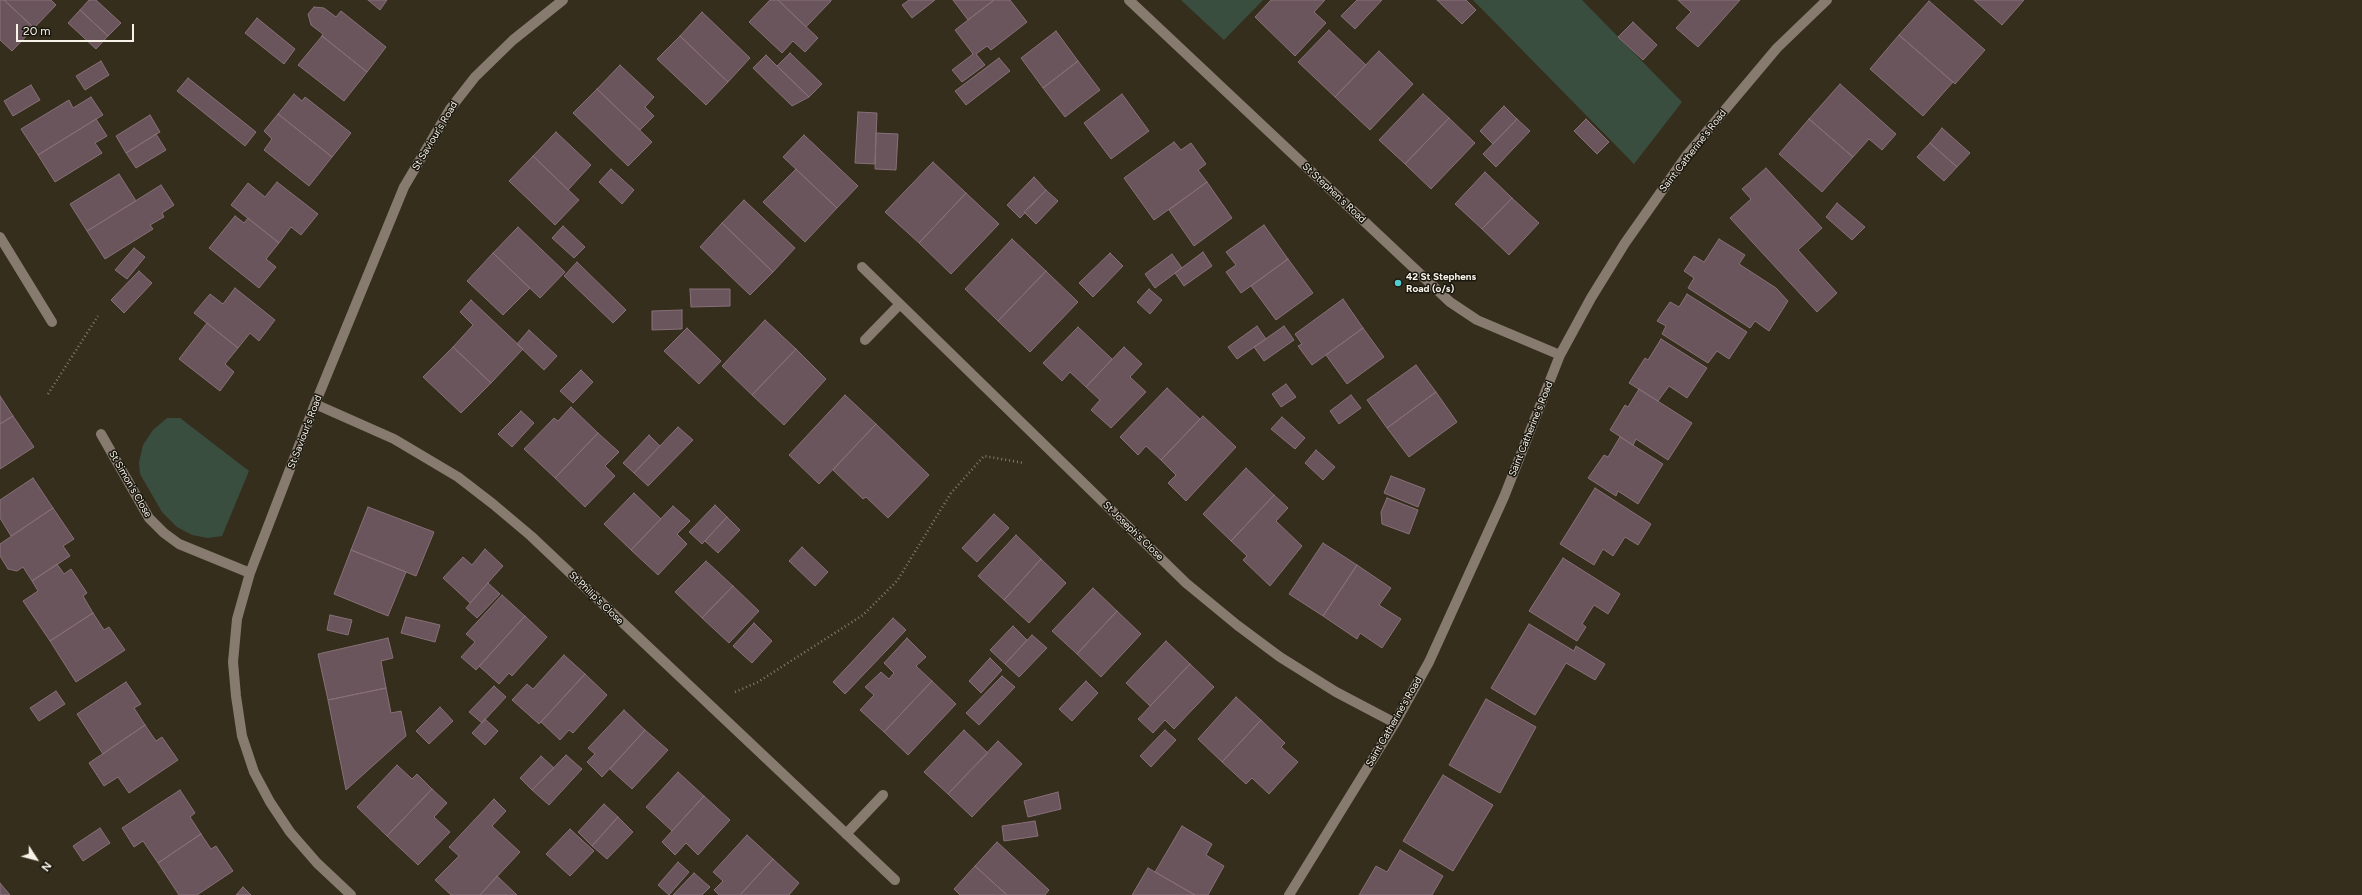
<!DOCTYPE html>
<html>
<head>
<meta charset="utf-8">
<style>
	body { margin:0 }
	#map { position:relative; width:2362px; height:895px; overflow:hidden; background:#352e1c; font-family:Figtree,sans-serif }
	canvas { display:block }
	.north { position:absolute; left:16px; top:839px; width:40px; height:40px; -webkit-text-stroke:3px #1a170f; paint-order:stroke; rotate:126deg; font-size:11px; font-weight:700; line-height:16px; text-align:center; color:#f8f3e8 }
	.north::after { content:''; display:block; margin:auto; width:14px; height:18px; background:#f8f3e8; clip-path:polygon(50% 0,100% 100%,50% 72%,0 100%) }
	.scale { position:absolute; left:16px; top:24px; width:118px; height:18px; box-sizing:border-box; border:2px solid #f8f3e8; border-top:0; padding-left:5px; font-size:12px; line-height:14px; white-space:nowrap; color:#f8f3e8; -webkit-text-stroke:3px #1a170f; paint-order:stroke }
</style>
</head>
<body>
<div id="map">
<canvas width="2362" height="895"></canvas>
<div class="north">N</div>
<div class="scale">20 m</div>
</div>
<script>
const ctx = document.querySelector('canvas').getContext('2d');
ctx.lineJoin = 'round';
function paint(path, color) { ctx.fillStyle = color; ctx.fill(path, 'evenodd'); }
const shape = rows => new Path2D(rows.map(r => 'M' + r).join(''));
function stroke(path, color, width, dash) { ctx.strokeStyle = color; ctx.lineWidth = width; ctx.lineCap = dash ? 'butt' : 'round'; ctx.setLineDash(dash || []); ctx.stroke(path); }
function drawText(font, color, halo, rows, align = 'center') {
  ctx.font = font + ' Figtree,sans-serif'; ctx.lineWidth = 3; ctx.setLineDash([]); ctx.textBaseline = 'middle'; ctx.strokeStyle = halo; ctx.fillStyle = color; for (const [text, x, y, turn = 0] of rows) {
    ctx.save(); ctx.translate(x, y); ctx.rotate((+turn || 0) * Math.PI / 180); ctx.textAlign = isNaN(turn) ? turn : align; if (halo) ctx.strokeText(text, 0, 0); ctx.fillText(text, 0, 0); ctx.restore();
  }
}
paint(shape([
	[1181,0,1263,0,1224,40],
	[1473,0,1582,0,1682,102,1634,164],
	[167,418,180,418,249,471,222,536,208,538,192,535,177,527,162,512,140,474,139,462,143,445,153,430]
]), '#3a4e40');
const building = shape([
	[0,0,4,0,34,28,12,51,0,40,0,0],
	[4,0,51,0,56,5,34,28,4,0],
	[89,0,96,0,121,23,108,36,80,10,89,0],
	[368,0,387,0,380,10,368,0],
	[770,0,778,0,818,38,805,52,793,41,782,53,749,22,770,0],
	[778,0,831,0,831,1,806,27,778,0],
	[909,0,935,0,912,18,902,5,909,0],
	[953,0,994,0,968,20,953,0],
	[994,0,1010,0,1027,22,991,50,987,46,976,54,985,65,962,82,952,70,973,54,955,30,994,0],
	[1271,0,1325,0,1314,12,1326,23,1295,56,1255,17,1271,0],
	[1357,0,1382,0,1355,29,1341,16,1357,0],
	[1437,0,1466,0,1476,10,1462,24,1437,0],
	[1678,0,1740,0,1698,47,1676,28,1691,12,1678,0],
	[1974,0,2024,0,2002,25,1974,0],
	[1929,1,1985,50,1955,84,1899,35,1929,1],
	[314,7,324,8,336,17,341,11,386,47,367,72,322,36,323,34,311,25,308,14,314,7],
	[80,10,108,36,96,49,68,23,80,10],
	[702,12,750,58,728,82,680,36,702,12],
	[257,18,295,49,284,64,245,33,257,18],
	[1633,22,1657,45,1643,60,1618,37,1633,22],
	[1329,30,1366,65,1335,97,1298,62,1329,30],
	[1056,31,1078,61,1043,88,1021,58,1056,31],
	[1899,35,1953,82,1923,116,1870,69,1899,35],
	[322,36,367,72,344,101,298,65,322,36],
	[680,36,728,82,706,105,657,59,680,36],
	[1379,51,1413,84,1370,130,1335,97,1379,51],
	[790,53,822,84,809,97,777,66,790,53],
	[766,55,777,66,809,97,792,106,753,68,766,55],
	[999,58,1010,71,966,105,955,91,999,58],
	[101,61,109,75,85,90,76,76,101,61],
	[1078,61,1100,90,1065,117,1043,88,1078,61],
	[620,65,654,97,645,107,654,116,640,130,597,89,620,65],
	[188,78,256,132,245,146,177,91,188,78],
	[1840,84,1896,134,1882,150,1869,139,1853,157,1809,119,1840,84],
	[31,85,40,100,13,116,4,101,31,85],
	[597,89,652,142,628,166,573,113,597,89],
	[294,94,302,101,305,97,351,133,332,157,278,114,294,94],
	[1122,94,1149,131,1111,159,1084,123,1122,94],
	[1423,94,1449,118,1405,164,1379,140,1423,94],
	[91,97,103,115,38,155,21,129,69,100,73,108,91,97],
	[1504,106,1517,119,1493,144,1480,131,1504,106],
	[858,112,877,113,875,164,855,163,858,112],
	[278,114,332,157,309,186,264,150,272,139,264,131,278,114],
	[150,115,160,132,126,153,116,136,150,115],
	[1449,118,1475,143,1431,189,1405,164,1449,118],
	[96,119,107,136,95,143,102,153,55,182,38,155,96,119],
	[1517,119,1530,131,1496,167,1483,154,1517,119],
	[1586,119,1609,142,1597,154,1574,131,1586,119],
	[1809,119,1853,157,1822,192,1779,154,1809,119],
	[1942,128,1970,153,1957,167,1930,143,1942,128],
	[556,132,591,165,568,190,533,156,556,132],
	[876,133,898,134,896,170,875,169,876,133],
	[156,134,166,150,136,168,126,153,156,134],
	[804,135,858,186,837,208,783,157,804,135],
	[1174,142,1181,150,1191,143,1206,164,1198,170,1207,182,1154,220,1124,178,1174,142],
	[1930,143,1957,167,1944,181,1917,157,1930,143],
	[533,156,579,200,555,225,509,181,533,156],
	[933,162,966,193,919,243,885,212,933,162],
	[1766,168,1822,228,1798,250,1837,293,1817,312,1730,218,1751,199,1742,189,1766,168],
	[611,169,634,190,622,204,599,182,611,169],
	[796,169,837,208,805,242,763,202,796,169],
	[1485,172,1512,198,1482,229,1455,204,1485,172],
	[119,174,136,201,87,231,70,204,119,174],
	[1034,177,1046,190,1020,218,1007,205,1034,177],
	[277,182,318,214,301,235,291,227,279,243,231,205,248,183,265,197,277,182],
	[1207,182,1232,218,1194,246,1169,210,1207,182],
	[161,185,174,205,162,213,164,217,150,225,153,229,105,259,87,231,161,185],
	[1046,190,1058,201,1036,224,1024,212,1046,190],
	[966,193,999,224,951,274,919,243,966,193],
	[1512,198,1539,223,1509,255,1482,229,1512,198],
	[744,200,795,248,773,272,722,223,744,200],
	[1837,203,1865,227,1852,240,1826,217,1837,203],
	[235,216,244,223,248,218,279,243,266,259,276,267,259,288,209,248,235,216],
	[722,223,773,272,750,295,700,247,722,223],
	[1264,225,1288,259,1241,293,1226,272,1236,265,1226,252,1264,225],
	[563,226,585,247,574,258,552,238,563,226],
	[518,227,565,272,540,298,493,253,518,227],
	[1012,239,1046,271,998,321,965,289,1012,239],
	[1719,239,1745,255,1739,264,1776,288,1788,301,1769,331,1755,321,1750,328,1688,288,1694,278,1684,271,1694,256,1704,262,1719,239],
	[134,248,145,257,127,279,115,270,134,248],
	[1203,252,1212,266,1184,286,1175,273,1203,252],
	[493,253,530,288,503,315,467,281,493,253],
	[1110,253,1123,266,1093,297,1079,283,1110,253],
	[1172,254,1182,268,1155,288,1145,274,1172,254],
	[1288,259,1313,293,1276,320,1251,286,1288,259],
	[577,262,626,310,613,323,564,276,577,262],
	[139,271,152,283,124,313,111,300,139,271],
	[1046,271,1078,302,1030,352,998,321,1046,271],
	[235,288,275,320,259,341,250,333,238,348,194,313,210,294,223,304,235,288],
	[690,289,730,289,730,306,691,307,690,289],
	[1149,289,1162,300,1150,314,1137,302,1149,289],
	[1687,294,1747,332,1729,359,1717,351,1708,363,1662,334,1666,326,1657,321,1670,302,1679,307,1687,294],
	[1343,299,1363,328,1312,365,1298,346,1302,344,1295,334,1343,299],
	[471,300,523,349,491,383,453,347,473,325,460,312,471,300],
	[682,310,682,329,652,330,652,311,682,310],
	[765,320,796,349,752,395,722,366,765,320],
	[207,323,238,348,225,364,234,372,220,391,179,359,207,323],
	[1257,326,1266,339,1237,359,1228,347,1257,326],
	[1284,326,1294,340,1264,361,1254,347,1284,326],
	[1078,327,1112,359,1086,387,1070,372,1062,381,1043,363,1078,327],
	[687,328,721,361,699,384,664,351,687,328],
	[1363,328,1384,357,1347,384,1326,355,1363,328],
	[529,330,557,356,544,370,517,344,529,330],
	[1661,339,1707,368,1687,398,1669,386,1658,401,1629,383,1645,358,1648,360,1661,339],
	[453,347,491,383,461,413,423,377,453,347],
	[1124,347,1142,364,1130,377,1146,392,1111,428,1091,410,1100,400,1086,387,1124,347],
	[796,349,826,379,784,425,752,395,796,349],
	[1416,365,1436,392,1387,428,1367,400,1416,365],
	[581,370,593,382,573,403,560,391,581,370],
	[1286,384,1296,397,1281,407,1272,394,1286,384],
	[1167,388,1200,419,1161,460,1146,446,1138,455,1120,437,1167,388],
	[1639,389,1692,423,1668,460,1636,439,1633,445,1610,430,1625,405,1628,407,1639,389],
	[1436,392,1457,422,1409,457,1387,428,1436,392],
	[845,395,876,424,819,484,789,455,845,395],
	[1351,395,1361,408,1339,424,1330,411,1351,395],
	[0,396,13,416,0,424,0,396],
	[571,407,598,433,555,478,524,449,554,418,558,421,571,407],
	[521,411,534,423,512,447,498,434,521,411],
	[13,416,34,447,0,469,0,424,13,416],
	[1203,416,1236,447,1186,501,1168,483,1176,475,1161,460,1203,416],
	[1282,417,1305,438,1295,449,1271,429,1282,417],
	[876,424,929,475,888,518,866,497,863,499,833,470,876,424],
	[678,427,693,440,648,486,634,473,678,427],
	[598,433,619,452,605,466,615,476,585,507,555,478,598,433],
	[649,435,660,446,634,473,623,463,649,435],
	[1620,437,1663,464,1638,504,1618,491,1616,496,1588,478,1604,455,1608,457,1620,437],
	[1316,450,1335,467,1323,480,1305,463,1316,450],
	[1246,468,1274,495,1231,541,1203,514,1246,468],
	[1391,476,1425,489,1418,507,1384,493,1391,476],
	[33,478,53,508,11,536,0,518,0,500,33,478],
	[1595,488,1651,524,1638,545,1625,537,1613,556,1603,549,1594,565,1560,544,1595,488],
	[634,493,661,519,631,550,604,524,634,493],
	[1274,495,1288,508,1276,521,1302,546,1270,586,1243,560,1247,556,1231,541,1274,495],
	[1387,498,1418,510,1409,534,1382,524,1381,512,1387,498],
	[715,505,727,517,702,544,689,532,715,505],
	[673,506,690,521,677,534,687,544,658,575,631,550,673,506],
	[368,507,434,532,416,576,351,550,368,507],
	[53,508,74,539,63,546,70,556,32,581,23,567,17,571,8,569,0,556,0,544,53,508],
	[994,514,1009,528,977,562,962,548,994,514],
	[727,517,740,530,718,553,705,541,727,517],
	[1016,535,1041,559,1004,600,978,576,1016,535],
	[1323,543,1357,565,1323,616,1289,594,1323,543],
	[802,547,828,572,815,586,789,561,802,547],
	[485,549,503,566,470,603,443,578,463,557,472,565,485,549],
	[351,550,406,572,388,616,334,594,351,550],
	[1563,558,1620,594,1608,614,1594,605,1582,624,1586,627,1577,641,1529,611,1563,558],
	[1041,559,1066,583,1029,623,1004,600,1041,559],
	[706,561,733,586,702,618,675,592,706,561],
	[57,564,64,574,71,569,87,593,83,596,93,613,50,641,23,601,38,591,32,581,57,564],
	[1357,565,1391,588,1379,605,1401,619,1382,648,1360,633,1357,639,1323,616,1357,565],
	[488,583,500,594,477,618,466,608,488,583],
	[733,586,759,611,729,643,702,618,733,586],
	[1093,588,1117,611,1077,654,1052,631,1093,588],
	[502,595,525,616,476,670,461,657,475,642,466,634,502,595],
	[1117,611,1141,634,1101,677,1077,654,1117,611],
	[93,613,104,630,109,627,125,650,76,682,50,641,93,613],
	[330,615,352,620,348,635,327,630,330,615],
	[525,616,547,637,512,676,509,673,499,684,479,666,525,616],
	[406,617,440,625,435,642,401,633,406,617],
	[893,618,906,630,845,694,833,682,893,618],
	[754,623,772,641,752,663,733,646,754,623],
	[1529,624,1574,651,1576,646,1605,664,1595,680,1566,663,1535,715,1491,688,1529,624],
	[1013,626,1027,640,1005,664,990,650,1013,626],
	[1032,635,1047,648,1019,677,1005,664,1032,635],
	[388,638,393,658,381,661,386,688,328,700,318,654,388,638],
	[907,638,926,657,916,666,932,681,884,732,860,710,874,695,865,687,881,672,889,679,894,673,884,663,907,638],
	[1166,641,1190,664,1150,706,1126,683,1166,641],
	[564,655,585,674,539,724,512,700,527,684,533,689,564,655],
	[990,658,1002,670,981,693,969,681,990,658],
	[1190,664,1214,687,1174,729,1165,720,1153,733,1138,719,1190,664],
	[585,674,607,695,573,733,569,730,560,740,541,722,585,674],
	[1002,676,1015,687,979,725,966,713,1002,676],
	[932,681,956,704,908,755,884,732,932,681],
	[1086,681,1098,693,1072,721,1059,709,1086,681],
	[126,682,141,704,134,708,145,725,103,754,77,714,126,682],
	[494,686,506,697,482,723,469,712,494,686],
	[386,688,391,713,401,711,406,736,346,790,328,700,386,688],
	[56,691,65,704,39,721,30,708,56,691],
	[1236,697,1261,720,1222,762,1198,739,1236,697],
	[1486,699,1536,727,1500,793,1449,765,1486,699],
	[440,707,453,721,429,744,416,731,440,707],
	[624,710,645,730,602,777,587,762,595,754,588,748,624,710],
	[485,719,498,731,485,745,472,733,485,719],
	[1261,720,1285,743,1281,747,1298,762,1269,794,1252,778,1246,784,1222,762,1261,720],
	[145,725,156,741,162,737,178,760,129,793,118,777,104,786,89,763,145,725],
	[645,730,668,750,632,789,610,769,645,730],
	[964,730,988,753,948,794,924,772,964,730],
	[1165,730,1176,740,1151,767,1140,756,1165,730],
	[998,741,1022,764,972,817,948,794,998,741],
	[566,755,582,769,549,805,532,790,566,755],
	[541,756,554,768,532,790,520,778,541,756],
	[397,765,412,779,417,774,432,789,387,836,357,807,397,765],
	[678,772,704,796,672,831,646,807,678,772],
	[1443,775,1493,805,1453,871,1403,841,1443,775],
	[432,789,447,803,434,817,450,832,418,865,387,836,432,789],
	[180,790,195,813,190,817,201,834,158,863,143,841,134,847,122,828,180,790],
	[1058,792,1061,809,1028,817,1024,801,1058,792],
	[704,796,730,820,698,855,686,843,675,855,662,842,704,796],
	[494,799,506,811,492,826,520,852,480,895,451,895,435,880,459,856,449,847,494,799],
	[604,804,618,817,592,846,578,832,604,804],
	[618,817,633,832,607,859,592,846,618,817],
	[1035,821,1038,836,1004,841,1002,826,1035,821],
	[1182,826,1212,844,1206,855,1224,866,1208,895,1195,895,1155,872,1182,826],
	[100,828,110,843,83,861,73,846,100,828],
	[570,829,594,851,570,876,546,854,570,829],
	[201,834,211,849,216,846,233,871,197,895,179,895,158,863,201,834],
	[747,835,773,859,740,895,719,895,714,890,723,881,713,872,747,835],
	[997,842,1049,890,1045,895,1007,895,975,866,997,842],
	[1400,850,1443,876,1432,895,1359,895,1376,866,1387,872,1400,850],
	[773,859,799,883,789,895,740,895,773,859],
	[678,862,689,872,669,895,658,885,678,862],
	[975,866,1007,895,960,895,954,889,975,866],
	[1148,868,1155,872,1195,895,1132,895,1148,868],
	[694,873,710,887,702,895,673,895,694,873],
	[497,876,517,895,480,895,497,876],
	[0,883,10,895,0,895,0,883],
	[243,887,251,895,236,895,243,887]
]);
paint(building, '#6b555c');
stroke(building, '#877078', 1);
stroke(shape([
	[48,394,98,316],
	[735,692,758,682,863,615,897,581,951,493,984,456,1024,463]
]), '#837d6e', 2.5, [1, 3]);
stroke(shape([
	[1129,0,1450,302,1477,320,1560,355],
	[0,237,52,322],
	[862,267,1186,583,1237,625,1280,657,1336,692,1395,723],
	[865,340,900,304],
	[315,404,394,439,458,477,493,504,531,536,895,880],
	[101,434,149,518,164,533,179,544,250,573],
	[846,834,883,795],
	[351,895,317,863,290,832,270,802,254,772,242,736,236,696,233,662,237,619,250,573,315,404,404,187,450,109,475,77,513,40,563,0],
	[1289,895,1395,723,1429,662,1504,497,1560,355,1591,298,1625,243,1687,155,1777,48,1827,0]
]), '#877a6f', 10);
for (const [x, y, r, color] of [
	[1398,283,4,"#52ccd0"]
]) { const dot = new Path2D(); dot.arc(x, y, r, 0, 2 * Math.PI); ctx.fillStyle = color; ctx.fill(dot); stroke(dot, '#1a170f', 1.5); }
drawText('10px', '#f8f3e8', '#1a170f', [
	["St Saviour's Road",435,136,-59],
	["Saint Catherine's Road",1693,151,-52],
	["St Stephen's Road",1334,193,43],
	["Saint Catherine's Road",1531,429,-68],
	["St Saviour's Road",305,432,-69],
	["St Simon's Close",130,484,60],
	["St Joseph's Close",1133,531,44],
	["St Philip's Close",596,598,44],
	["Saint Catherine's Road",1394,722,-60]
]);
drawText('bold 10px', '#f8f3e8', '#1a170f', [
	["42 St Stephens",1406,277],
	["Road (o/s)",1406,289]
], 'left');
</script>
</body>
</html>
